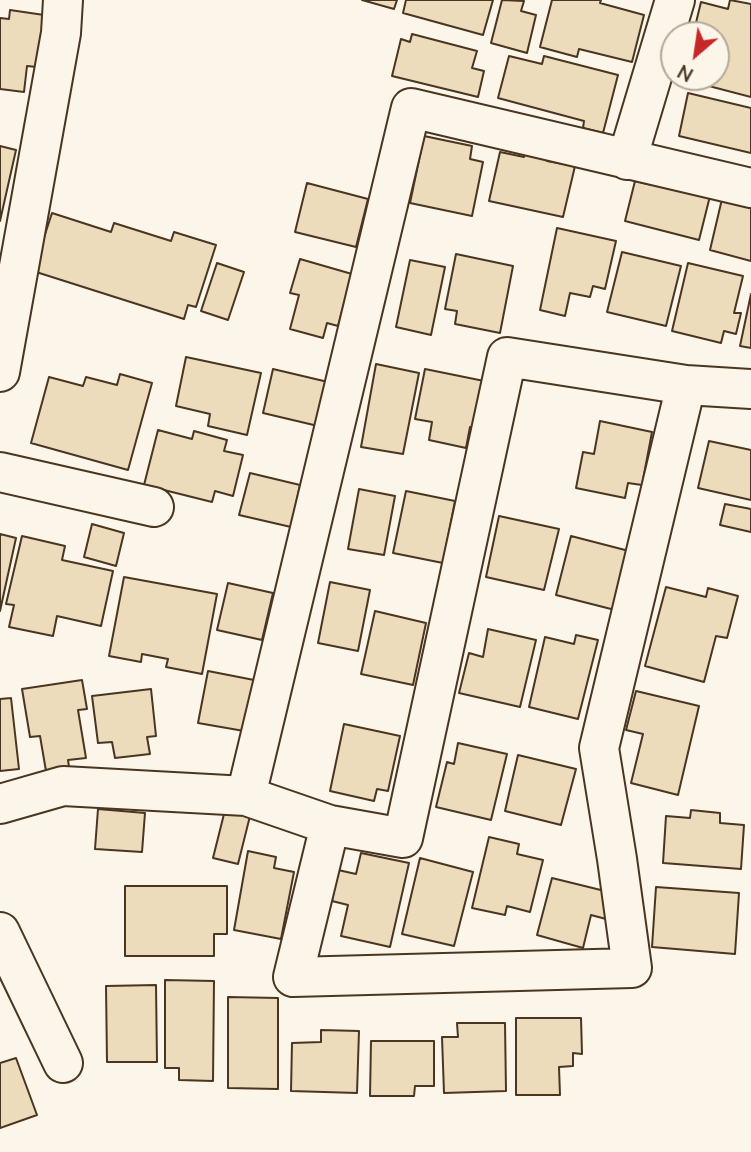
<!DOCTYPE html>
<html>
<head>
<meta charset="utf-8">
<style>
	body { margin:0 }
	#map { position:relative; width:751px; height:1152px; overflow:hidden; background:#fbf6e9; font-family:"Nunito Sans",sans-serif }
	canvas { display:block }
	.north { position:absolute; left:660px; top:21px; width:70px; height:70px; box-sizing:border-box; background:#fbf6e9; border:2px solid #b4a999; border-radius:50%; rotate:209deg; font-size:19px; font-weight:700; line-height:28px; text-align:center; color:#4a3520 }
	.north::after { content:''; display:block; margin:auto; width:24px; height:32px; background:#c62828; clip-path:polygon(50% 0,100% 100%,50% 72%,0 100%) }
</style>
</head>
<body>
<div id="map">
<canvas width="751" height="1152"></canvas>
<div class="north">N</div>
</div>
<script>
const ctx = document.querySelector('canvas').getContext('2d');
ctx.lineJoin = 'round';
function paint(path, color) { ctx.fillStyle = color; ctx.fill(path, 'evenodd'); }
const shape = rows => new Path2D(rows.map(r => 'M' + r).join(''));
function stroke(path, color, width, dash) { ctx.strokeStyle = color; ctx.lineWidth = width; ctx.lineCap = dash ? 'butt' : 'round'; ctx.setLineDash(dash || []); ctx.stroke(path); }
const building = shape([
	[362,0,397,0,394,9,362,0],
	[406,0,493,0,483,35,403,13,406,0],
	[502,0,524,1,521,11,536,15,527,53,491,43,502,0],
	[552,0,601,0,600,3,644,15,632,62,579,49,577,57,540,47,552,0],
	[730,0,751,4,751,97,682,79,683,77,716,77,716,35,693,35,701,2,728,9,730,0],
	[10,10,44,15,37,67,27,66,24,92,0,89,0,18,9,19,10,10],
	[412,34,477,51,472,68,484,71,478,97,392,76,401,39,410,42,412,34],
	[509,56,542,64,544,56,618,75,603,133,583,128,584,121,498,98,509,56],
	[688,93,751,108,751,153,679,136,688,93],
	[424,136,472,146,470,159,483,162,472,216,410,203,424,136],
	[0,146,16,150,0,221,0,146],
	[526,146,548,151,547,161,575,166,563,217,489,201,500,152,524,157,526,146],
	[654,177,711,192,699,240,625,221,635,181,652,185,654,177],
	[307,183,368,199,356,247,295,232,307,183],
	[722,199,751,206,751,261,710,250,722,199],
	[52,213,111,232,114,223,171,241,174,232,216,245,196,307,188,305,184,319,33,271,52,213],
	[557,228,616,241,605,289,593,286,590,297,570,293,565,316,540,310,557,228],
	[622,252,681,266,666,326,607,312,622,252],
	[456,254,513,266,500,333,455,324,457,311,445,309,456,254],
	[300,259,352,274,338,326,327,323,323,338,290,329,299,295,290,293,300,259],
	[410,260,445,267,431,335,396,327,410,260],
	[217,263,244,272,228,320,201,311,217,263],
	[688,263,743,276,734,313,741,313,736,334,724,331,721,343,672,331,688,263],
	[751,294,751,348,740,346,751,294],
	[186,357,261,373,247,435,208,426,210,414,176,406,186,357],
	[376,364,419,373,403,454,361,447,376,364],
	[273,369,328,382,318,426,263,413,273,369],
	[425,369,489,382,480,430,470,427,466,448,429,440,432,422,415,419,425,369],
	[120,374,152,383,128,470,31,443,49,377,83,386,86,377,117,385,120,374],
	[600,421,652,432,642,485,628,483,625,498,576,488,583,452,594,454,600,421],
	[158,430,192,439,194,431,227,440,224,451,243,455,233,496,215,491,212,502,144,485,158,430],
	[709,441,751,450,751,500,698,488,709,441],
	[250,473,300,485,291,527,239,515,250,473],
	[359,489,395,496,384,555,348,549,359,489],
	[406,491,455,501,443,563,393,553,406,491],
	[725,504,751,509,751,532,720,525,725,504],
	[499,516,559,529,544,590,486,577,499,516],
	[92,524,124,533,116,566,84,557,92,524],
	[0,534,16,538,0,611,0,534],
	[22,536,65,546,62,560,113,571,101,626,57,616,53,636,9,627,14,605,6,604,22,536],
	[571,536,629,551,615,610,556,595,571,536],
	[124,577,217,594,202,674,166,667,168,659,142,654,141,662,109,656,124,577],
	[330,582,370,590,358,651,318,643,330,582],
	[228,583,273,593,262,640,217,630,228,583],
	[666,587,706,597,708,588,738,596,727,638,716,636,704,682,645,666,666,587],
	[375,611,426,623,413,685,361,674,375,611],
	[488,629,536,640,520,707,459,693,469,653,483,657,488,629],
	[576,635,598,640,578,719,529,707,545,637,574,644,576,635],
	[208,671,254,680,244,731,198,723,208,671],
	[82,680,87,709,78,710,86,758,68,760,69,767,46,771,40,736,30,737,22,689,82,680],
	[151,689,156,736,147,737,150,754,115,758,112,742,98,743,92,696,151,689],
	[636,691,699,706,678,795,631,783,643,734,626,730,636,691],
	[11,698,19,769,0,771,0,699,11,698],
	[344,724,400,736,388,791,377,789,374,801,330,791,344,724],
	[458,743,507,754,491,820,436,807,447,762,454,764,458,743],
	[518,755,576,769,561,825,505,811,518,755],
	[98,809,145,813,142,852,95,849,98,809],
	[225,810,250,816,238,864,213,858,225,810],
	[691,810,720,813,720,823,744,825,741,869,663,863,666,816,690,818,691,810],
	[489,837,519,844,517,854,543,860,530,912,507,906,505,915,472,908,489,837],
	[248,851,276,857,274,868,294,872,281,939,234,930,248,851],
	[361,853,409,863,390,947,341,936,348,905,332,901,338,870,356,874,361,853],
	[420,858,473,872,454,946,402,934,420,858],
	[552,878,613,893,606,919,591,915,583,948,537,935,552,878],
	[125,886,227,886,227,934,214,934,214,956,125,956,125,886],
	[656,887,739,893,735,954,652,947,656,887],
	[165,980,214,981,213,1081,179,1080,179,1068,165,1068,165,980],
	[156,985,157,1062,107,1062,106,986,156,985],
	[228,997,278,998,278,1089,228,1088,228,997],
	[516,1018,581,1018,582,1054,573,1053,573,1066,559,1067,560,1095,516,1095,516,1018],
	[457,1023,505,1023,506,1091,444,1093,442,1037,458,1037,457,1023],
	[321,1030,359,1031,357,1093,291,1091,292,1043,321,1042,321,1030],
	[371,1041,434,1041,434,1086,415,1086,414,1096,370,1096,371,1041],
	[16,1058,37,1115,0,1128,0,1063,16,1058]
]);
paint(building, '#ecdcbc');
stroke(building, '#4a3520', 2);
const minor = shape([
	[627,160,675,0],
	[0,372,61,33,63,0],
	[0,472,154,507],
	[246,796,411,108,751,188],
	[0,804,63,786,246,796,330,825,403,838,507,357,686,385,751,389],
	[330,825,293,977,632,968,617,859,599,748,686,385],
	[0,932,63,1063]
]);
stroke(minor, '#4a3520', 42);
stroke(minor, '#fbf6e9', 38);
</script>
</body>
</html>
